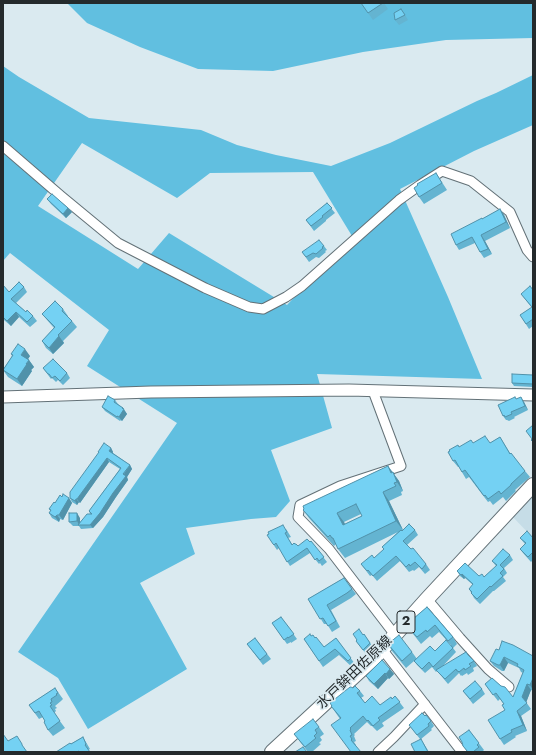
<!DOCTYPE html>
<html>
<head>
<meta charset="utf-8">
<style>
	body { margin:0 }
	#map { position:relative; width:536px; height:755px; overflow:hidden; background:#daeaf0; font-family:Jost,sans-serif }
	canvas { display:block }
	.frame { position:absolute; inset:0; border:4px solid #242a2c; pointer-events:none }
</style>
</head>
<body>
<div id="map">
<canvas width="536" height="755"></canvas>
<div class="frame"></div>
</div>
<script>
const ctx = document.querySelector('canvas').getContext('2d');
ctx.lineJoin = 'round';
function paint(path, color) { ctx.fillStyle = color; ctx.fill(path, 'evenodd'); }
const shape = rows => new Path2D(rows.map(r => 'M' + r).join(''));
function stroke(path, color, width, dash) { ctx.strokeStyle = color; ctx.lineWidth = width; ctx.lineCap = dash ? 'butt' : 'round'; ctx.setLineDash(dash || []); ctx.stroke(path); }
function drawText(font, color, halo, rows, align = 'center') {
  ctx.font = font + ' Jost,"Noto Sans JP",sans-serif'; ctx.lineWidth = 3.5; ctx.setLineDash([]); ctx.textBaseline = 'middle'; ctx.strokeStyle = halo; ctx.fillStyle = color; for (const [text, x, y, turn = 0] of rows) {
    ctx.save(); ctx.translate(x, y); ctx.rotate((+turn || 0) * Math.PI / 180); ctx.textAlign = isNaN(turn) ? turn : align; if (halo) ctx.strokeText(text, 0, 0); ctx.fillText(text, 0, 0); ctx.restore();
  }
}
paint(shape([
	[533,493,533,538,511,515]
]), '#c6dde7');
paint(shape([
	[67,3,533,3,533,38,446,40,363,52,273,71,198,69,140,47,87,23],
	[3,66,19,77,89,118,201,130,237,145,276,155,331,166,390,143,477,101,496,93,533,75,533,125,474,151,400,189,448,297,482,379,317,374,332,428,271,450,290,501,276,517,251,519,186,528,195,554,140,583,187,669,88,729,58,678,18,652,177,423,87,366,109,330,10,253,3,261],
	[82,143,177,198,210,173,313,172,352,236,287,305,169,233,138,269,38,206]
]), '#61bfe0');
const minor = shape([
	[3,146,61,196,118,243,205,288,249,307,263,309,286,297,302,286,399,200,420,185,442,171,471,181,510,212,527,250,533,257],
	[373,391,401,466,340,486,300,505,298,517,329,549,395,635],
	[427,599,460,638,488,669,509,687],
	[382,649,462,752],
	[378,752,394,737,425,704]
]);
const tertiary = shape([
	[3,397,151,392,349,390,533,395]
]);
const primary = shape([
	[272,752,377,655,427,599,533,485]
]);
stroke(minor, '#637177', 11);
stroke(tertiary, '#637177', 13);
stroke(primary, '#637177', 16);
stroke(minor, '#fff', 9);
stroke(tertiary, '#fff', 11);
stroke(primary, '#fff', 14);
paint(shape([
	[361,3,384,3,388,9,373,20],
	[404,13,408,20,399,25,395,20],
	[436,173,447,190,424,204,419,197],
	[47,199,68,208,72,212,66,218,51,204],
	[327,203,335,213,326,220,326,221,314,231,306,220],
	[500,209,504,215,510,228,485,241,492,254,484,258,480,252,475,243,459,250,456,245,482,219],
	[324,246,327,250,325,251,326,252,319,258,316,257,309,262,302,252],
	[3,285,9,292,24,287,27,292,16,303,26,312,33,316,37,321,30,327,19,317,11,326,4,320,3,321],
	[533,290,533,326,529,329,520,315,532,308,521,294],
	[63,309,68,316,67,316,72,321,77,327,63,341,64,343,53,354,46,348,42,341,54,328,47,320,42,314],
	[11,354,30,356,28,359,34,367,31,370,32,371,22,386,8,377,3,370,12,356],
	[43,368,67,373,70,378,63,385,58,380,56,382,52,378,51,379],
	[533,375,533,387,514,386,512,383],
	[517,399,524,402,528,410,514,417,515,418,509,421,507,420,506,420,503,416],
	[115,400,118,404,123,408,127,414,122,421,121,420,120,421,105,411,102,407],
	[500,437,510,453,530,477,515,490,516,491,506,501,503,497,493,505,490,501,488,502,469,477,466,479,459,467,458,467,453,461,450,451,459,447,473,443,490,443],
	[111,448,113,452,113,453,130,465,132,469,127,477,128,480,116,497,103,517,93,528,81,529,79,526,73,526,69,522,80,518,80,522,90,514,89,511,120,469,109,462,80,503,79,502,77,505,72,502,70,498],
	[388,466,399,481,403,491,401,492,402,495,389,501,403,530,402,530,402,531,415,530,418,535,407,545,426,564,430,570,425,574,419,567,414,571,413,570,409,572,400,561,377,581,372,575,370,576,361,564,374,558,384,549,382,547,398,532,345,558,338,549,336,544,334,546,309,518,303,510],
	[361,514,362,516,345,524,344,522],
	[62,497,69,498,72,503,63,520,60,519,59,522,52,518,49,513,51,511,49,509,55,503],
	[286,529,291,537,288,538,292,544,295,544,298,546,310,542,311,541,327,562,322,566,320,563,319,564,310,553,290,566,279,548,277,550,273,544],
	[520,538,533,538,533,560,531,562,523,553,520,549,525,544],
	[510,555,513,560,504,568,507,573,503,577,506,581,494,591,493,591,480,604,474,598,469,589,473,585,465,578,464,579,460,576,457,571,479,576,484,577,496,566,492,561],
	[344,578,356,594,351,598,331,610,340,627,332,632,327,624,324,624,308,599],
	[427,607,453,637,457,644,453,648,456,652,440,669,468,655,474,661,477,666,473,668,474,671,468,675,467,673,462,676,461,675,461,676,459,673,448,684,437,671,436,672,432,667,425,673,417,665,414,661,406,668,392,651,388,644,412,652,417,659,435,651,451,645,439,632,432,638,430,636,421,644,406,625],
	[281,617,297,639,291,643,291,642,287,644,272,623],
	[364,634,373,647,366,654,356,641],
	[311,636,315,638,324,647,336,638,355,664,352,667,339,655,323,667,304,639],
	[255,638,271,659,263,665,247,644],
	[499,650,533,656,533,691,531,690,526,702,531,709,521,716,527,731,515,736,516,737,504,745,500,739,505,710,504,704,500,699,498,701,485,684,513,697,523,673,521,672,519,668,508,663,504,671,502,671,494,666,490,661],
	[382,660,394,674,389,679,388,678,378,689,369,681,366,676],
	[55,688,63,699,61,701,55,706,57,708,55,709,56,711,54,713,65,728,53,736,48,730,45,721,43,717,39,719,29,705],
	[353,688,360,691,364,696,361,698,365,703,380,705,392,699,395,696,404,708,382,723,384,726,377,731,372,726,371,726,367,722,354,734,355,735,354,736,356,741,354,742,356,745,351,752,340,719,331,706],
	[482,689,485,694,473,704,463,691],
	[425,716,431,721,434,726,431,729,432,730,421,739,429,752,415,752,420,739,409,725],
	[319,727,324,734,320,737,322,740,319,743,321,744,312,752,308,752,294,734],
	[469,730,484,750,482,752,467,752],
	[83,737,90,749,88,750,90,752,56,752]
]), '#64b4d1');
paint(shape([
	[68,208,72,212,66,218,63,214],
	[500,209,504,215,510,228,506,222],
	[481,235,485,241,492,254,488,249],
	[16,312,19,317,11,326,7,321],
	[59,336,64,343,53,354,49,348],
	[25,349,30,356,26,362,21,355],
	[29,360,34,367,31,370,32,371,22,386,17,379],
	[521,397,524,402,528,410,525,406],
	[123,408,127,414,122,421,119,417],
	[111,448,113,452,112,454,109,451],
	[107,458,109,462,80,503,77,499],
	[130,465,132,469,127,477,128,480,116,497,103,517,93,528,90,525],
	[388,466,399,481,403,491,391,473],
	[383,492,389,501,403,530,396,521],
	[69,498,72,503,63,520,59,515],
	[76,499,79,502,77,505,75,501],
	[77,513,80,518,80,525,79,525,77,521],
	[337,513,344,522,349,534,343,525],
	[57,515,60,519,59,522,55,517],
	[462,574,465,578,464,579,461,575],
	[504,657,508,663,504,671,500,665],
	[390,669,394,674,389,679,386,674],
	[385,673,388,678,378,689,374,684],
	[533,678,533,690,530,685],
	[527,684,531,690,526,703,522,697],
	[517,711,521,716,527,731,523,725]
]), '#5192aa');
const building = shape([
	[361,3,383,3,368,13,361,3],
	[401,9,405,15,395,20,394,13,401,9],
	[436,173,442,183,419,197,414,188,418,185,417,184,436,173],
	[52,194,68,208,63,214,47,199,52,194],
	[327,203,332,208,322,216,323,217,311,226,306,220,327,203],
	[500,209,506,222,481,235,488,249,480,252,472,237,456,245,451,234,482,218,482,219,500,209],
	[319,240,324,246,322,247,323,248,316,254,313,253,306,257,302,252,319,240],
	[19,282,24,287,11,299,26,312,27,310,33,316,27,322,16,312,7,321,3,317,3,285,9,292,19,282],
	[530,286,533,290,533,319,526,324,520,315,532,307,521,294,530,286],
	[55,301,63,309,62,311,72,321,58,335,59,336,49,348,42,341,55,327,42,314,55,301],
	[18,344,25,349,21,355,29,360,26,364,27,364,17,379,3,370,13,355,11,354,18,344],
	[53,359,67,373,60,381,55,376,52,378,49,374,48,374,43,368,53,359],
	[512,374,533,375,533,384,512,383,512,374],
	[108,396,115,400,114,402,123,408,122,408,124,409,119,417,117,416,117,417,102,407,108,396],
	[515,397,516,399,521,397,525,406,511,412,512,414,505,417,504,415,503,416,498,405,515,397],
	[533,425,533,442,531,440,532,439,526,431,533,425],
	[485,436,490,443,500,437,510,454,511,453,525,471,511,484,511,485,501,494,499,491,488,499,485,495,484,496,465,470,462,472,455,460,453,461,448,452,450,451,449,450,458,445,459,447,471,440,473,443,485,436],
	[104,443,111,448,109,451,130,465,123,474,126,476,113,493,100,513,90,525,78,525,87,514,92,514,89,511,121,468,107,458,77,499,76,499,75,501,70,498,70,492,99,452,98,452,104,443],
	[388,466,391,473,393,472,397,482,394,483,396,486,383,492,396,521,338,549,333,538,332,538,330,535,328,537,303,510,304,509,303,506,388,466],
	[356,504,362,516,343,525,337,513,356,504],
	[63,494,69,498,59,515,57,515,55,517,49,513,51,510,49,509,54,502,55,503,60,495,62,497,63,494],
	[69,513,77,513,77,521,69,522,69,513],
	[409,524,415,530,403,541,411,549,413,548,426,564,422,569,415,562,410,566,409,564,406,567,396,556,373,576,368,570,367,571,361,564,372,555,374,558,384,549,382,547,401,530,402,531,409,524],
	[283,525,287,532,285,533,292,545,294,543,295,544,296,544,298,546,307,539,310,542,311,541,324,557,319,561,317,558,315,560,307,548,287,562,276,543,274,545,273,544,267,535,269,534,268,532,283,525],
	[527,531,533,538,533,552,528,557,520,549,526,543,520,538,527,531],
	[503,549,510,555,500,565,504,569,500,573,503,576,491,587,490,586,477,599,471,593,472,592,469,589,473,584,462,574,461,575,457,571,465,563,479,576,482,574,484,577,497,565,492,561,503,549],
	[344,578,352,589,347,593,327,605,336,621,328,626,323,618,320,619,308,599,344,578],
	[427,607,453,637,448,641,435,625,427,632,426,630,417,637,406,625,427,607],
	[281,617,294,634,288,638,288,637,284,640,272,623,281,617],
	[359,629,363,635,364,634,370,643,363,650,356,641,357,640,353,634,359,629],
	[310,634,311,636,313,635,315,638,316,637,324,647,336,638,351,658,348,661,335,649,319,661,304,639,310,634],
	[399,635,412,652,402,661,388,644,399,635],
	[255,638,267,654,260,660,247,644,255,638],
	[446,640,453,648,433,667,429,662,422,669,414,661,430,646,435,651,446,640],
	[502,641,513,645,533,656,533,678,530,685,527,684,522,697,527,703,517,711,523,725,511,730,512,732,500,739,488,720,505,710,502,705,504,704,496,693,493,695,485,684,492,678,501,686,505,687,513,697,524,670,517,666,518,664,504,657,500,665,498,665,490,661,496,649,499,650,502,641],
	[466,652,468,655,474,661,469,664,471,666,465,670,464,668,459,672,458,671,457,671,456,669,445,679,436,670,466,652],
	[382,660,390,669,386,674,385,673,374,684,366,676,382,660],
	[475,681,482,689,470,699,463,691,475,681],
	[355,686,360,691,357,693,365,703,372,696,380,705,391,697,392,699,395,696,400,702,378,718,380,720,373,726,368,720,367,721,363,716,350,728,351,729,350,730,352,735,350,736,352,739,351,740,361,752,351,752,331,725,341,718,331,706,332,706,330,703,350,687,351,687,353,688,355,686],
	[55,688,58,693,56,694,57,695,51,699,52,702,50,703,52,705,50,706,60,721,48,730,44,722,45,721,39,711,35,713,29,705,55,688],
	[422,713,425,716,426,715,431,721,428,724,429,726,417,735,409,725,422,713],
	[313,719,319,727,315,730,317,733,314,736,316,738,305,747,294,734,313,719],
	[469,730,479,743,477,745,479,747,473,752,468,752,463,746,462,742,459,737,469,730],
	[3,734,8,741,17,736,22,744,22,745,27,752,3,752,3,734],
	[83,737,86,744,85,745,90,752,80,752,79,751,77,752,56,752,70,743,71,744,83,737],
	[421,739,428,752,415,752,411,744,421,739],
	[303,747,307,752,295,752,303,747]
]);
paint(building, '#74d1f3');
stroke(building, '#5192aa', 1);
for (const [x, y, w] of [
	[406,622,18]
]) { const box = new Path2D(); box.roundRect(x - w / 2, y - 11, w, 22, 3); ctx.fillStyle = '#daeaf0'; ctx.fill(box); stroke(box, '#242a2c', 1); }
drawText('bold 13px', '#242a2c', null, [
	["2",406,622]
]);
drawText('14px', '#242a2c', '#daeaf0', [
	["水戸鉾田佐原線",355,673,-44]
]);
</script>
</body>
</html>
